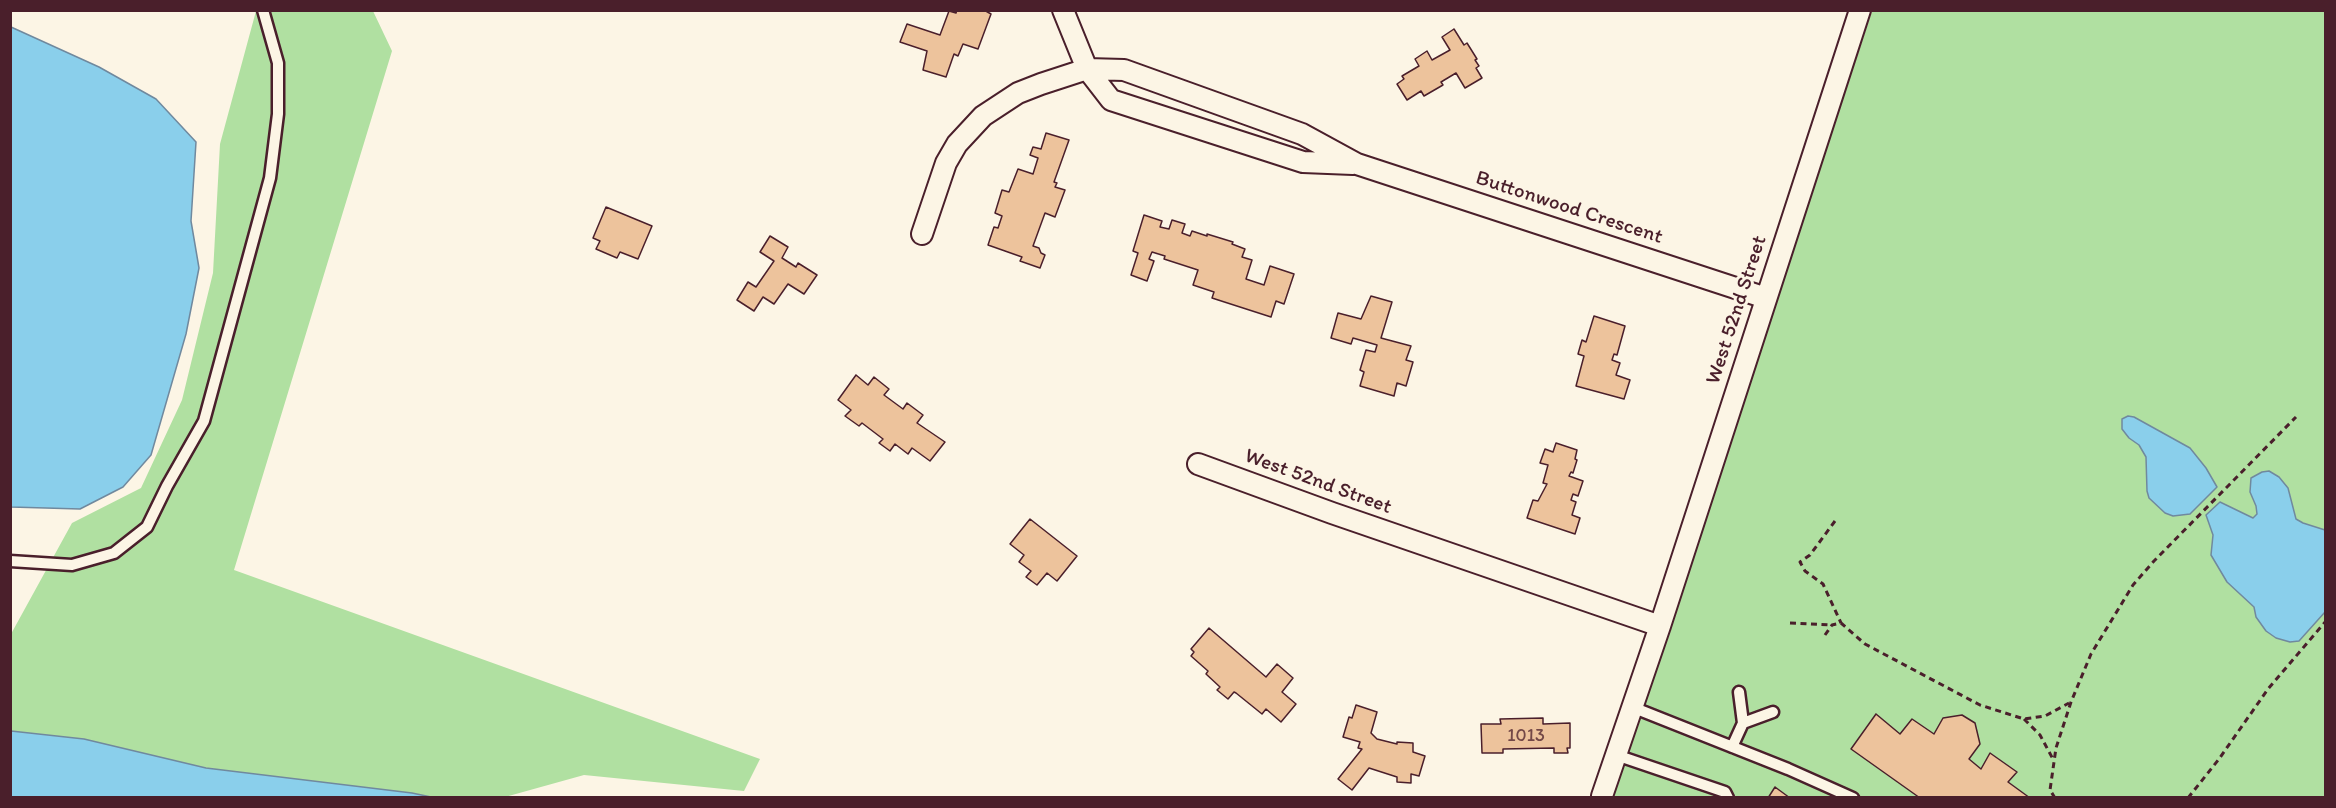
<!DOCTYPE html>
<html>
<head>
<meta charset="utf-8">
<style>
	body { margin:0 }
	#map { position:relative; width:2336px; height:808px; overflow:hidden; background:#fcf5e5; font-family:Itim,sans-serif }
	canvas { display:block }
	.frame { position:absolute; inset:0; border:12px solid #4a1f2b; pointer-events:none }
</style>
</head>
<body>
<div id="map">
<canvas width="2336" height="808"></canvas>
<div class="frame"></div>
</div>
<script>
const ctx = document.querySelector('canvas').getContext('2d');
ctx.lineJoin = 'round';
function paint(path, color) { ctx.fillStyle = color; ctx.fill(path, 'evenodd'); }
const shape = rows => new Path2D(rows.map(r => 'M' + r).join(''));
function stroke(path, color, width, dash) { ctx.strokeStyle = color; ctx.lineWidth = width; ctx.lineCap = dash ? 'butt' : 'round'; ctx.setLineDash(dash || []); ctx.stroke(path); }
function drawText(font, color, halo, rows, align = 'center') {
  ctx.font = font + ' Itim,sans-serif'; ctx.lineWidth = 6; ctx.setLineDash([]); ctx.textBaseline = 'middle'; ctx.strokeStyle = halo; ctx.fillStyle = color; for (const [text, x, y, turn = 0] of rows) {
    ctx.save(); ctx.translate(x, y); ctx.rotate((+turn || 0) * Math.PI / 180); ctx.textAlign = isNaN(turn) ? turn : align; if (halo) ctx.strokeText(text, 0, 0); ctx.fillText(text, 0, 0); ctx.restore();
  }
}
paint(shape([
	[256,11,373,11,392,51,234,570,760,759,744,791,584,775,505,797,431,797,412,793,206,768,84,739,11,731,11,634,72,523,141,488,182,400,213,273,220,144],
	[1872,11,2325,11,2325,797,1609,798,1671,617]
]), '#b0e0a1');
const water = shape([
	[11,27,99,67,156,99,196,142,191,221,199,268,186,334,151,455,123,487,80,509,11,507,11,27],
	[2128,416,2134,417,2190,448,2206,468,2217,487,2190,514,2173,516,2165,513,2149,498,2147,491,2146,457,2139,445,2129,438,2122,429,2122,419,2128,416],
	[2269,471,2279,477,2288,488,2296,519,2303,523,2325,530,2325,612,2299,641,2290,642,2276,638,2266,631,2256,617,2254,607,2227,582,2211,555,2213,535,2206,515,2220,502,2253,518,2257,514,2256,506,2250,492,2251,478,2262,472,2269,471],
	[11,731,84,739,206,768,412,793,431,797,11,797,11,731]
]);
paint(water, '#8acfeb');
stroke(water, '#70899e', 1.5);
const building = shape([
	[957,10,984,10,991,14,978,49,963,44,958,56,954,54,946,77,923,70,927,51,900,42,907,24,940,35,949,11,956,13,957,10],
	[1454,29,1464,45,1467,43,1477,59,1475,60,1479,66,1476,68,1482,78,1465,88,1456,73,1441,82,1443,85,1424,96,1421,91,1407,100,1397,84,1404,79,1402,76,1419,66,1415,59,1427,51,1432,60,1450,50,1442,37,1454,29],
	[1046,133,1069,140,1054,182,1057,183,1055,187,1065,190,1055,217,1045,213,1033,246,1039,248,1041,253,1045,255,1040,268,1020,261,1022,257,988,245,994,227,998,228,1002,216,995,213,1002,190,1009,192,1018,169,1033,174,1038,158,1030,155,1033,147,1041,149,1046,133],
	[606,207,652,226,638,259,620,252,617,258,596,249,600,241,593,238,606,207],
	[1144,215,1162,221,1160,227,1169,229,1172,220,1185,224,1182,233,1190,236,1192,231,1207,236,1207,234,1233,242,1232,244,1245,249,1242,257,1252,260,1246,279,1264,285,1270,266,1294,274,1284,304,1276,301,1271,317,1212,298,1214,292,1193,285,1198,270,1164,259,1165,256,1152,252,1149,259,1154,261,1147,281,1131,275,1138,253,1133,251,1144,215],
	[770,236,788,247,782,258,796,267,798,263,817,275,804,294,788,284,774,304,763,297,754,311,737,300,748,282,756,287,774,261,760,252,770,236],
	[1371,296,1392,302,1381,338,1411,346,1406,360,1413,362,1406,386,1397,383,1394,396,1360,386,1364,372,1360,370,1366,350,1375,352,1377,345,1353,338,1351,344,1331,338,1338,313,1361,319,1371,296],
	[1594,316,1625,326,1617,355,1614,354,1612,360,1620,363,1616,375,1630,380,1624,399,1576,386,1584,356,1578,354,1582,340,1586,342,1594,316],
	[856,375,868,385,874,377,889,389,884,395,903,409,907,403,923,415,917,423,945,442,930,461,912,448,908,454,895,444,890,451,879,443,883,439,862,423,859,426,845,416,851,410,838,400,856,375],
	[1556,443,1577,450,1575,459,1577,460,1573,473,1571,472,1569,476,1583,481,1578,496,1573,494,1571,500,1576,502,1572,515,1580,518,1575,534,1527,518,1533,500,1538,501,1547,484,1543,483,1548,465,1540,463,1545,449,1553,452,1556,443],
	[1030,519,1077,556,1057,581,1047,573,1037,585,1026,577,1031,571,1019,562,1024,555,1010,544,1030,519],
	[1209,628,1266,677,1277,664,1293,678,1282,692,1296,704,1281,722,1266,709,1262,714,1236,693,1234,692,1228,699,1217,690,1220,687,1206,674,1208,671,1191,656,1194,652,1191,649,1209,628],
	[1356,705,1377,712,1371,733,1377,739,1397,744,1397,742,1413,743,1413,752,1425,756,1419,776,1411,774,1411,783,1397,782,1397,777,1369,768,1352,790,1338,779,1362,749,1358,748,1360,742,1343,737,1349,717,1352,718,1356,705],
	[1876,714,1900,734,1912,719,1934,734,1943,718,1962,715,1975,723,1980,744,1969,759,1981,769,1990,753,2017,772,2008,782,2030,798,1920,798,1851,749,1876,714],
	[1543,718,1543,724,1570,723,1570,748,1567,748,1568,753,1554,753,1554,748,1503,749,1503,753,1482,753,1481,724,1501,724,1500,719,1543,718],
	[1775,787,1790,798,1768,798,1775,787]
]);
paint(building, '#edc39c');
stroke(building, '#4a1f2b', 1.5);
const lane = shape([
	[10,561,72,565,114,553,147,527,167,486,204,421,270,178,278,114,278,63,263,10],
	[1632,707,1788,769,1853,798],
	[1743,723,1773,712],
	[1732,747,1743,723,1739,692],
	[1616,755,1725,792,1728,798]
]);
const street = shape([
	[1063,10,1087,69,1111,100,1303,162,1353,164],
	[922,234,946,163,957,144,983,116,1018,93,1041,84,1087,69,1124,70,1302,134,1357,164,1766,298],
	[1198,464,1332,513,1660,626],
	[1602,796,1660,626,1860,10]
]);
stroke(lane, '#4a1f2b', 15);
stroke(street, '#4a1f2b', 24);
stroke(shape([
	[1835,521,1810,555,1800,562,1805,571,1823,584,1841,623],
	[1790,623,1832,625],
	[1825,635,1832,625,1841,623,1865,644,1980,705,2024,719,2045,716,2069,703],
	[2024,719,2040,735,2054,761],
	[2055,798,2050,790,2056,748,2071,702,2091,654,2133,585,2154,561,2296,417],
	[2188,798,2219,759,2268,689,2326,621]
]), '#4a1f2b', 3, [6, 4.5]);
stroke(lane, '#fcf5e5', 10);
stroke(street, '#fcf5e5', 20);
drawText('18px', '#734847', null, [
	["1013",1526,736]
]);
drawText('21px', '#4a1f2b', '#fcf5e5', [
	["Buttonwood Crescent",1569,208,18],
	["West 52nd Street",1737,310,-72],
	["West 52nd Street",1318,482,20]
]);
</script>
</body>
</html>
